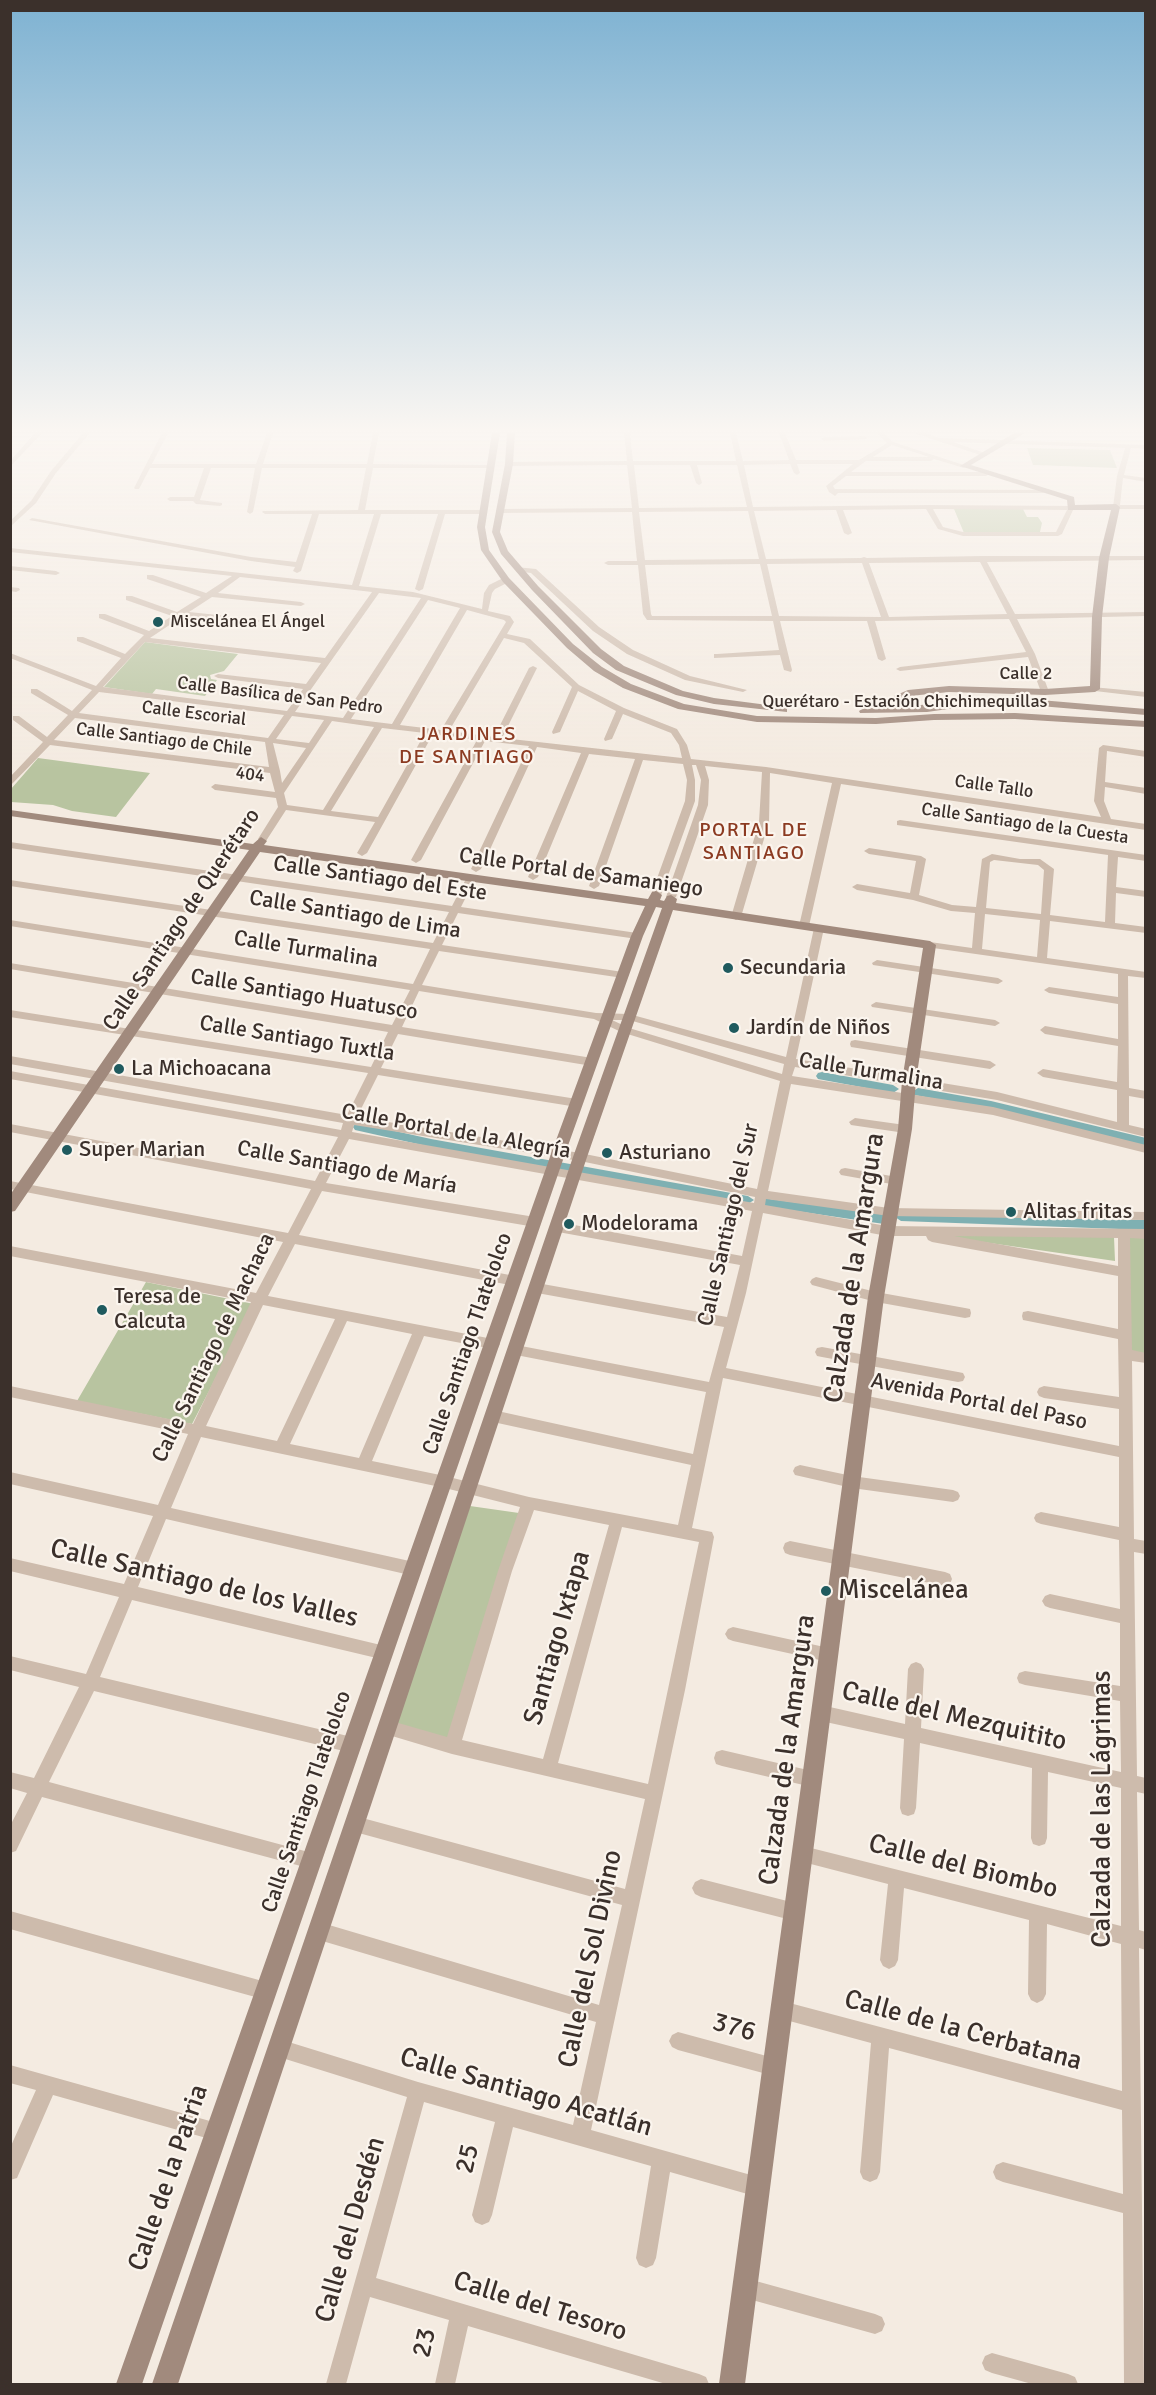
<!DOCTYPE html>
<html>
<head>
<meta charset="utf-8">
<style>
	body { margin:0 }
	#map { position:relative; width:1156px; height:2395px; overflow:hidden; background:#f4ebe1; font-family:Signika,sans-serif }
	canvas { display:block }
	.frame { position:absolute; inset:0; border:12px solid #3b302b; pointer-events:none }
</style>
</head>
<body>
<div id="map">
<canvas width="1156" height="2395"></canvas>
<div class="frame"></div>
</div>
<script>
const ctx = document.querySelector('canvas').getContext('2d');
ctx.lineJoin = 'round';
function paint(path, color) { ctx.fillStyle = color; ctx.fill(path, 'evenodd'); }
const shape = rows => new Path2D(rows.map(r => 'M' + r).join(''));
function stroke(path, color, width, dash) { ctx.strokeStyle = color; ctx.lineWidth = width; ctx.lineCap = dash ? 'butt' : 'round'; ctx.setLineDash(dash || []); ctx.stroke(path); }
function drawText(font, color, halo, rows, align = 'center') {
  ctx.font = font + ' Signika,sans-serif'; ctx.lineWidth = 4.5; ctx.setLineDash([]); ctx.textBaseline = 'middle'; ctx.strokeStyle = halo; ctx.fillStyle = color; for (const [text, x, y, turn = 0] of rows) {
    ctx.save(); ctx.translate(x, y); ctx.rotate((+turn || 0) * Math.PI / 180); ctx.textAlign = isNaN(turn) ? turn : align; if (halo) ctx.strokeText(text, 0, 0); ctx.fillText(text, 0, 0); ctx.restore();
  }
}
paint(shape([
	[1027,448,1110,450,1117,468,1033,465],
	[954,509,1023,509,1027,517,1038,517,1042,523,1040,532,964,533],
	[145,642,190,648,238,654,224,671,210,675,211,679,217,680,205,696,156,689,152,694,104,687],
	[38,758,150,773,116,817,72,811,53,805,11,802,11,789],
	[934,1235,1114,1237,1115,1261],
	[1128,1235,1145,1237,1145,1358,1130,1355],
	[146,1282,254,1304,192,1424,77,1401],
	[470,1506,519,1513,451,1745,396,1725]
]), '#b8c4a0');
paint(shape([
	[822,1072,893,1085,899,1089,893,1093,818,1079,816,1076,818,1073,822,1072],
	[918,1088,991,1101,1146,1138,1146,1146,991,1109,914,1095,912,1092,918,1088],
	[359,1123,431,1139,748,1196,754,1200,748,1204,431,1147,355,1130,353,1127,355,1124,359,1123],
	[762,1198,884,1214,890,1219,884,1224,762,1206,756,1202,762,1198],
	[901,1213,1146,1220,1146,1230,901,1221,895,1217,901,1213]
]), '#7fb0b2');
paint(shape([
	[35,433,42,433,10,467,10,461,35,433],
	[83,433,90,433,56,473,36,503,10,527,10,521,31,501,51,471,83,433],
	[162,433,168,433,152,464,256,464,267,433,273,433,263,464,367,464,373,433,379,433,373,464,493,465,494,466,491,468,373,468,365,510,483,510,486,512,483,514,445,514,423,589,419,591,415,589,438,514,381,514,359,586,413,592,482,609,484,593,489,585,503,578,509,578,509,582,495,589,492,593,488,611,510,616,514,622,507,634,530,639,579,685,624,708,677,729,687,745,691,759,766,767,1101,817,1094,801,1099,748,1103,745,1146,751,1146,757,1107,751,1105,782,1146,788,1146,794,1105,787,1104,801,1111,819,1146,824,1146,830,841,784,809,926,804,929,799,926,832,783,770,773,769,822,741,917,736,920,731,917,759,822,762,772,705,766,709,780,708,805,676,897,671,900,666,897,698,805,701,780,696,765,692,765,695,780,695,801,661,895,656,898,651,895,685,801,687,780,683,764,643,760,599,886,594,889,589,886,635,759,589,754,538,877,533,880,528,877,581,753,537,747,481,869,476,872,471,869,529,746,485,741,421,860,416,863,411,860,477,740,433,734,367,853,362,856,357,853,375,822,286,810,266,841,263,842,258,839,278,807,276,798,215,790,211,787,215,784,275,792,270,773,50,745,10,786,10,777,43,742,13,720,13,716,19,716,47,737,68,715,31,693,31,689,37,689,72,711,92,690,10,658,10,653,96,686,121,658,77,641,77,637,83,637,125,654,144,635,99,618,99,614,105,614,149,631,172,616,126,600,126,596,132,596,177,612,201,597,147,579,147,575,153,575,206,593,232,576,10,552,10,548,352,585,374,514,319,514,301,571,297,573,293,571,295,567,251,561,29,520,32,518,251,557,296,562,312,514,265,514,262,512,263,511,358,510,366,468,262,468,253,512,250,514,247,512,255,468,211,468,200,500,222,503,222,505,220,506,196,504,193,501,170,501,167,499,170,497,194,497,204,468,150,468,139,489,135,489,134,488,162,433],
	[240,577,372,592,325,658,150,638,183,616,256,623,260,621,256,619,189,612,212,597,301,606,305,604,301,602,218,593,240,577],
	[379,593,421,598,343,718,295,712,379,593],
	[428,600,460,608,392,724,351,719,428,600],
	[467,610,504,620,506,622,441,730,400,725,467,610],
	[504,638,524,643,572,687,552,732,553,734,560,732,578,691,616,711,604,739,605,741,612,739,623,714,671,733,679,745,682,758,502,738,537,668,533,666,529,668,494,737,449,731,504,638],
	[145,642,321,663,306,684,218,674,214,676,218,678,303,689,287,711,103,687,145,642],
	[99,692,284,715,268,738,79,713,99,692],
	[292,716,324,720,309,743,276,739,292,716],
	[75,718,265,742,269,767,54,740,75,718],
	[332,721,374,727,323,810,287,805,284,793,332,721],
	[382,728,425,733,378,817,331,811,382,728],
	[273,743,306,748,282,783,280,771,273,743],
	[624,433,630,433,633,461,736,461,730,433,736,433,743,461,789,460,779,433,785,433,796,460,859,460,887,443,877,433,884,433,893,442,967,466,964,468,934,459,931,461,866,461,851,472,986,472,989,474,986,476,846,476,833,486,835,489,1045,490,1046,491,1043,493,838,493,835,496,829,492,826,486,853,464,797,464,800,473,797,475,794,473,790,464,744,465,753,507,928,505,1071,506,1074,508,1062,534,1058,536,963,536,938,529,926,509,843,510,852,533,848,535,844,533,836,510,754,511,766,559,861,558,864,557,867,558,982,556,1146,556,1146,560,987,562,1015,614,1146,612,1146,616,1017,619,1035,654,1049,692,1045,694,1041,692,1028,657,900,671,896,669,900,667,1026,652,1009,619,875,621,886,659,882,661,878,659,867,621,780,621,792,670,791,672,784,670,780,655,714,658,714,654,717,654,779,650,773,621,647,620,643,614,638,565,608,565,604,563,608,561,637,561,632,512,499,513,496,511,499,509,632,508,627,465,509,466,506,464,509,462,627,461,624,433],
	[892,445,929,457,873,457,892,445],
	[634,465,690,465,696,483,699,485,702,483,697,465,737,465,747,507,639,508,634,465],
	[933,509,1067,510,1056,532,963,532,943,527,933,509],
	[748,511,759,559,645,560,639,512,748,511],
	[980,562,1007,614,889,617,869,563,980,562],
	[862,563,881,617,779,616,767,564,862,563],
	[760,564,772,616,652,616,651,614,645,565,760,564],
	[914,433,925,433,940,438,1146,445,1146,449,1131,448,1124,475,1146,478,1146,482,1123,478,1120,505,1146,505,1146,509,1116,509,1113,507,1117,476,1125,448,953,442,985,453,986,454,983,456,914,433],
	[864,436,867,438,866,439,824,441,821,439,824,437,864,436],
	[10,566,56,571,60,573,56,575,10,570,10,566],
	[516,567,536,569,599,627,633,650,690,676,747,690,743,692,685,680,627,654,593,631,531,573,516,571,516,567],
	[10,587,19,588,20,590,16,592,10,591,10,587],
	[1092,687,1146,692,1146,697,1095,691,1091,689,1092,687],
	[900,820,1146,855,1146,861,1118,857,1116,887,1146,891,1146,897,1116,893,1115,923,1146,927,1146,933,1050,921,1047,958,1146,972,1146,978,1128,976,1129,1088,1146,1091,1146,1099,1129,1096,1129,1125,1146,1129,1146,1137,997,1100,795,1067,792,1076,993,1107,1146,1145,1146,1153,993,1115,791,1084,768,1191,889,1208,1146,1212,1146,1220,889,1216,766,1199,765,1205,887,1226,1146,1229,1146,1239,1130,1238,1132,1350,1146,1353,1146,1363,1132,1361,1134,1539,1146,1541,1146,1554,1134,1552,1137,1776,1146,1778,1146,1794,1137,1792,1139,1930,1146,1932,1146,1950,1139,1948,1144,2384,1124,2384,1123,2213,1003,2182,996,2179,993,2172,996,2165,1003,2162,1123,2194,1122,2110,889,2048,880,2172,877,2179,870,2182,863,2179,860,2172,871,2043,782,2019,776,2016,773,2010,776,2004,782,2001,1122,2091,1121,1944,1047,1924,1046,1994,1043,2000,1037,2003,1031,2000,1028,1994,1029,1920,904,1888,898,1960,895,1966,889,1969,883,1966,880,1960,888,1884,803,1862,797,1860,795,1854,797,1848,803,1846,1121,1926,1121,1788,1048,1772,1047,1838,1045,1844,1039,1846,1033,1844,1031,1838,1032,1768,920,1743,916,1808,914,1814,908,1816,902,1814,900,1808,904,1739,821,1721,815,1718,813,1713,815,1708,821,1705,905,1724,908,1669,911,1664,916,1662,921,1664,924,1669,921,1728,1121,1772,1120,1701,1025,1685,1019,1683,1017,1678,1019,1673,1025,1671,1120,1686,1120,1623,1050,1608,1045,1606,1042,1601,1045,1596,1050,1594,1120,1609,1119,1540,1041,1524,1036,1522,1034,1518,1036,1514,1041,1512,1119,1527,1119,1457,723,1378,692,1528,712,1532,714,1537,685,1690,591,2130,758,2177,765,2180,768,2187,765,2194,758,2197,670,2172,656,2258,653,2265,646,2268,639,2265,636,2258,651,2166,513,2127,492,2215,489,2222,482,2225,475,2222,472,2215,495,2122,424,2102,376,2278,699,2374,706,2377,709,2384,666,2384,468,2326,455,2384,435,2384,449,2320,370,2297,346,2384,326,2384,407,2097,279,2057,273,2054,270,2048,273,2042,279,2039,418,2082,573,2125,596,2022,319,1940,313,1937,310,1931,313,1925,319,1922,599,2005,622,1905,355,1832,349,1830,347,1824,349,1818,355,1816,625,1889,645,1799,452,1754,382,1733,380,1728,382,1723,388,1720,447,1737,498,1571,520,1507,445,1488,201,1437,171,1508,414,1562,419,1564,421,1569,419,1574,414,1576,166,1519,138,1587,385,1646,390,1648,393,1653,390,1658,385,1660,132,1600,100,1677,352,1737,358,1739,360,1745,358,1751,352,1753,94,1691,49,1782,312,1853,318,1855,320,1861,318,1867,312,1869,42,1797,16,1851,10,1853,10,1826,27,1793,10,1788,10,1772,34,1778,79,1687,10,1670,10,1656,86,1674,119,1597,10,1571,10,1558,124,1584,153,1516,10,1484,10,1472,158,1505,188,1434,10,1397,10,1386,193,1424,251,1302,10,1256,10,1246,256,1293,283,1242,10,1189,10,1181,288,1233,311,1189,10,1132,10,1124,315,1181,338,1137,10,1079,10,1071,341,1130,343,1123,10,1064,10,1056,347,1115,368,1073,10,1017,10,1010,371,1067,388,1032,10,969,10,963,392,1025,410,990,10,926,10,920,413,984,430,949,10,886,10,880,433,943,449,912,10,848,10,842,452,906,468,875,474,875,476,877,461,907,637,933,642,936,637,939,458,913,442,945,623,972,628,975,623,978,439,951,422,985,596,1013,629,1014,786,1057,814,928,819,925,823,926,824,928,796,1059,997,1092,1117,1122,1117,1090,1043,1077,1037,1073,1043,1069,1117,1082,1118,1046,1045,1034,1040,1030,1045,1026,1118,1039,1118,1004,1049,993,1044,990,1049,987,1118,997,1118,974,926,947,926,943,930,942,972,948,975,913,951,911,913,900,857,890,852,887,857,884,910,893,916,861,869,854,864,851,869,848,921,856,926,859,919,895,952,905,976,907,982,859,992,854,1020,859,1040,859,1054,869,1050,915,1105,922,1108,855,897,825,897,821,900,820],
	[994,860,1038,865,1044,870,1041,914,986,908,990,862,994,860],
	[985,914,1040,920,1037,957,982,949,985,914],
	[419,991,594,1019,621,1032,780,1081,757,1189,580,1153,357,1117,378,1075,577,1107,583,1103,577,1099,381,1068,398,1034,592,1066,597,1062,592,1058,402,1027,419,991],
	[612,1020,629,1020,784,1064,782,1074,629,1028,612,1020],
	[354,1125,580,1161,755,1197,754,1203,352,1132,354,1125],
	[349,1139,752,1211,742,1256,558,1222,554,1224,552,1227,554,1230,558,1232,740,1265,727,1317,537,1283,533,1285,531,1288,533,1291,537,1293,724,1327,709,1382,516,1345,511,1346,509,1350,511,1354,516,1355,706,1392,693,1454,493,1410,488,1412,486,1416,488,1420,493,1422,691,1465,678,1525,529,1497,445,1476,372,1461,424,1336,493,1349,498,1348,500,1344,498,1340,493,1339,268,1296,295,1244,515,1286,519,1284,521,1281,519,1278,515,1276,299,1235,322,1191,535,1227,539,1225,541,1222,539,1219,535,1217,326,1183,349,1139],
	[763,1213,887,1236,926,1236,928,1240,932,1242,1118,1276,1118,1329,1028,1311,1023,1312,1022,1316,1023,1320,1118,1339,1119,1397,1044,1386,1039,1388,1037,1392,1039,1396,1044,1398,1119,1409,1119,1446,726,1368,746,1293,763,1213],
	[954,1236,1118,1238,1118,1266,954,1236],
	[263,1305,335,1319,277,1441,206,1426,263,1305],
	[347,1321,412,1334,359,1458,290,1444,347,1321],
	[534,1510,609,1525,543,1759,462,1740,512,1571,534,1510],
	[622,1527,699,1542,648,1784,558,1763,622,1527],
	[877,960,998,978,1003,981,998,984,873,965,872,963,877,960],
	[876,1002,995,1020,1000,1023,995,1026,872,1007,871,1005,876,1002],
	[855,1040,990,1061,996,1065,990,1069,851,1047,850,1044,851,1041,855,1040],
	[855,1118,905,1125,911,1129,905,1133,851,1125,849,1122,855,1118],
	[845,1168,897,1177,903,1181,897,1185,841,1175,839,1172,841,1169,845,1168],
	[816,1277,876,1292,965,1308,970,1309,971,1313,970,1317,965,1318,876,1302,812,1285,810,1282,812,1279,816,1277],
	[822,1347,958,1372,963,1373,965,1377,963,1381,958,1382,822,1357,817,1356,815,1352,817,1348,822,1347],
	[800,1465,852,1476,953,1490,958,1492,960,1496,958,1500,953,1502,852,1488,795,1475,793,1471,795,1467,800,1465],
	[790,1541,945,1572,950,1574,952,1579,950,1584,945,1586,790,1555,785,1553,783,1548,785,1543,790,1541],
	[733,1627,829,1648,834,1650,837,1655,834,1660,829,1662,733,1641,728,1639,725,1634,728,1629,733,1627],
	[722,1750,812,1771,818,1773,820,1779,818,1785,812,1787,722,1766,716,1764,714,1758,716,1752,722,1750],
	[701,1879,795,1903,801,1906,804,1912,801,1918,795,1921,701,1897,695,1894,692,1888,695,1882,701,1879],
	[10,1911,266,1982,272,1985,275,1991,272,1997,266,2000,10,1929,10,1911],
	[678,2032,774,2058,781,2060,783,2067,781,2074,774,2076,678,2050,672,2047,669,2041,672,2035,678,2032],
	[10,2065,217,2123,224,2125,226,2132,224,2139,217,2141,53,2095,17,2178,10,2180,10,2148,36,2090,10,2083,10,2065],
	[745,2278,875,2314,882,2317,885,2324,882,2331,875,2334,745,2298,738,2295,735,2288,738,2281,745,2278],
	[992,2353,1068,2374,1075,2377,1078,2384,1032,2384,992,2373,985,2370,982,2363,985,2356,992,2353]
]), '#cdbbac');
paint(shape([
	[492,433,500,433,485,527,489,550,509,578,573,644,602,667,631,684,684,704,757,716,876,718,934,714,1015,713,1146,721,1146,727,1015,719,934,720,876,724,757,722,678,709,623,688,594,671,567,648,503,582,481,550,477,527,492,433],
	[507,433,515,433,513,464,500,532,508,551,538,586,601,649,624,666,683,691,714,698,783,707,787,708,787,712,714,704,676,695,616,670,593,653,532,590,501,554,492,532,505,464,507,433],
	[1014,433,1025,433,971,465,1074,497,1075,505,1116,504,1120,507,1109,558,1102,617,1100,689,1095,692,1045,695,949,692,910,696,903,700,900,707,962,701,1028,699,1146,709,1146,715,1028,705,962,707,927,712,860,713,859,711,864,708,890,707,894,696,908,690,949,686,1045,689,1090,686,1092,617,1099,558,1111,510,1068,510,1067,500,960,466,1014,433],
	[10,810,253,844,261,837,267,841,264,845,648,899,652,892,656,891,662,895,660,900,664,901,667,896,671,895,677,899,676,903,930,941,936,945,916,1081,912,1129,884,1297,745,2384,719,2384,868,1297,898,1129,902,1081,923,948,673,910,587,1157,178,2384,152,2384,573,1157,662,908,656,907,643,936,565,1154,142,2384,116,2384,551,1154,631,936,645,906,260,852,15,1211,10,1212,10,1195,249,850,10,816,10,810]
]), '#a18a7d');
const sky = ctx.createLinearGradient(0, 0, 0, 769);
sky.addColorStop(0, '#7eb2d2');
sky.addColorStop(0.56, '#faf6f2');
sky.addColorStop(1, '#faf6f200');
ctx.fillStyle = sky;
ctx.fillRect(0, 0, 1156, 769);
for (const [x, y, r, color] of [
	[158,622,6,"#1f5a5e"],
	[728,968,6,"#1f5a5e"],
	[734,1028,6,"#1f5a5e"],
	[119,1069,6,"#1f5a5e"],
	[67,1150,6,"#1f5a5e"],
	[607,1153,6,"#1f5a5e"],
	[1011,1212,6,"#1f5a5e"],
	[569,1224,6,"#1f5a5e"],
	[102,1310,6,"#1f5a5e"],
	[826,1591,6,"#1f5a5e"]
]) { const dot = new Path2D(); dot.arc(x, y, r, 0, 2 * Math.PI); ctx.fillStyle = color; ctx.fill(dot); stroke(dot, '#fbf5ee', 2); }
drawText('18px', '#3b302b', '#fbf5ee', [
	["Miscelánea El Ángel",170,622]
], 'left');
drawText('18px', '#3b302b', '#fbf5ee', [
	["Calle 2",1026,674],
	["Calle Basílica de San Pedro",280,696,7],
	["Querétaro - Estación Chichimequillas",905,702],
	["Calle Escorial",194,714,7],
	["Calle Santiago de Chile",164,740,7],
	["404",250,775,8],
	["Calle Tallo",994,787,8],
	["Calle Santiago de la Cuesta",1025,824,8]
]);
ctx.letterSpacing = '1.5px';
drawText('20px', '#8c3b22', '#fbf5ee', [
	["JARDINES",467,735],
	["DE SANTIAGO",467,758],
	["PORTAL DE",754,831],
	["SANTIAGO",754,854]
]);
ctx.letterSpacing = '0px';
drawText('22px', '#3b302b', '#fbf5ee', [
	["Calle Portal de Samaniego",581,873,8],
	["Calle Santiago del Este",380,879,8],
	["Calle Santiago de Lima",355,915,9],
	["Calle Santiago de Querétaro",182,920,-56],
	["Calle Turmalina",306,950,9],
	["Calle Santiago Huatusco",304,995,9],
	["Calle Santiago Tuxtla",297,1039,9],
	["Calle Turmalina",871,1072,9],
	["Calle Portal de la Alegría",456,1132,10],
	["Calle Santiago de María",347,1168,10],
	["Calle Santiago del Sur",729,1225,-77],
	["Calle Santiago Tlatelolco",468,1344,-71],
	["Calle Santiago de Machaca",214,1348,-64],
	["Avenida Portal del Paso",979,1402,11],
	["Calle Santiago Tlatelolco",307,1802,-71]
]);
drawText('22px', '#3b302b', '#fbf5ee', [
	["Secundaria",740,968],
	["Jardín de Niños",746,1028],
	["La Michoacana",131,1069],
	["Super Marian",79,1150],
	["Asturiano",619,1153],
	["Alitas fritas",1023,1212],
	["Modelorama",581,1224],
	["Teresa de",114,1297],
	["Calcuta",114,1322]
], 'left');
drawText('27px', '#3b302b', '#fbf5ee', [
	["Calzada de la Amargura",855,1268,-81],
	["Calle Santiago de los Valles",204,1584,13],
	["Santiago Ixtapa",558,1638,-74],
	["Calle del Mezquitito",954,1717,13],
	["Calzada de la Amargura",788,1750,-82],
	["Calzada de las Lágrimas",1103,1809,-90],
	["Calle del Biombo",963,1867,14],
	["Calle del Sol Divino",591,1959,-78],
	["376",734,2028,16],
	["Calle de la Cerbatana",963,2031,15],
	["Calle Santiago Acatlán",526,2093,16],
	["25",468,2159,-77],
	["Calle de la Patria",169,2178,-71],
	["Calle del Desdén",351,2230,-74],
	["Calle del Tesoro",540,2307,17],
	["23",425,2343,-77]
]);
drawText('27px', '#3b302b', '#fbf5ee', [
	["Miscelánea",838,1591]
], 'left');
</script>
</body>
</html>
